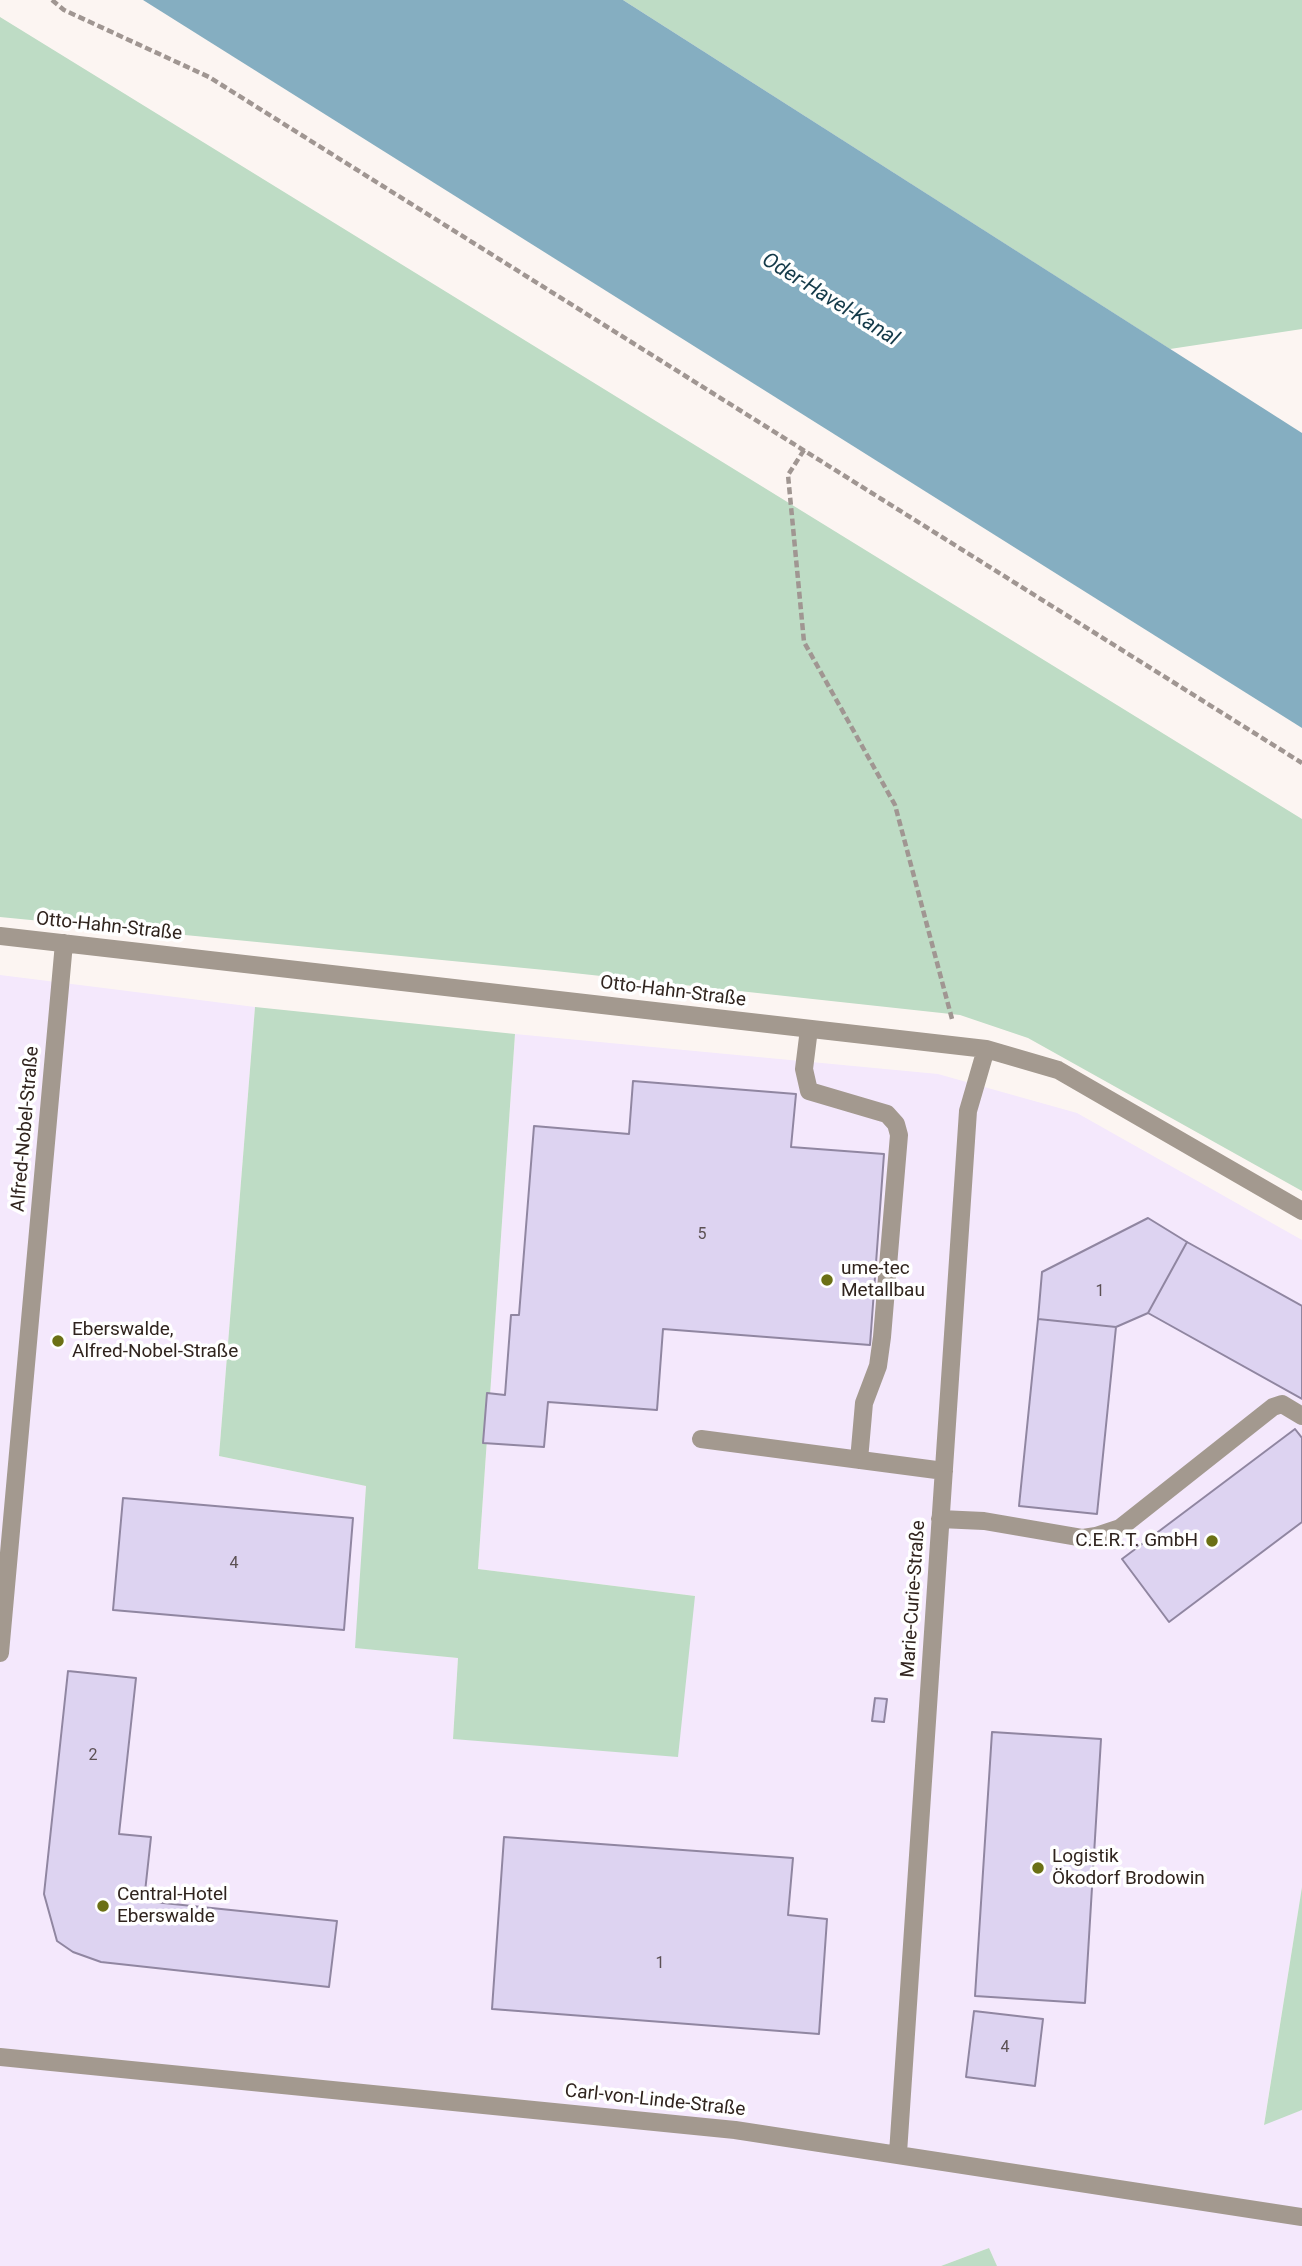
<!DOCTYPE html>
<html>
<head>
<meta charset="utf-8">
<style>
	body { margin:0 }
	canvas { display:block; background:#fcf5f2 }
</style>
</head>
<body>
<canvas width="1302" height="2266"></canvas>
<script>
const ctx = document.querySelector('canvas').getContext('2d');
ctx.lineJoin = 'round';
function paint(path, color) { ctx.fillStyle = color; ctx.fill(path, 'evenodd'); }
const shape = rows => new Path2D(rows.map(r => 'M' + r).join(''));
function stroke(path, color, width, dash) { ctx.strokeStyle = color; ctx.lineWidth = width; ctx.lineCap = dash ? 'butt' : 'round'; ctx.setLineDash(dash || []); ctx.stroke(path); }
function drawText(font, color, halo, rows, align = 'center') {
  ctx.font = font + ' Roboto,sans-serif'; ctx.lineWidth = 7; ctx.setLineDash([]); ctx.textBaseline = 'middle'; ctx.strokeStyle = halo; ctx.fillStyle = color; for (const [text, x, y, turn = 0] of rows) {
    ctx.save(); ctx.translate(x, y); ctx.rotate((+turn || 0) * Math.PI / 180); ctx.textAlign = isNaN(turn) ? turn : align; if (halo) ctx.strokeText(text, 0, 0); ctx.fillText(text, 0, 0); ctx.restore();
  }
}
paint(shape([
	[0,975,255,1007,219,1456,366,1486,356,1647,458,1658,453,1738,695,1596,478,1569,515,1034,938,1074,1077,1113,1302,1240,1302,1887,1264,2124,1302,2110,1302,2266,997,2266,989,2248,941,2266,0,2266]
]), '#f4e8fc');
paint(shape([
	[623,0,1302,0,1302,329,1170,349],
	[0,17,1302,819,1302,1191,1028,1038,960,1015,555,971,0,917],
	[255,1007,515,1034,478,1569,695,1596,678,1757,453,1739,458,1658,355,1648,366,1486,219,1456],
	[1302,1887,1302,2110,1264,2125],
	[989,2248,997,2266,941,2266]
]), '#bedcc5');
paint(shape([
	[143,0,623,0,1302,433,1302,728]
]), '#85aec1');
const building = shape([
	[633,1081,796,1094,791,1147,884,1154,870,1345,663,1329,657,1410,548,1402,544,1447,483,1443,487,1393,505,1395,511,1315,519,1315,534,1126,629,1134,633,1081],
	[1148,1218,1187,1242,1148,1313,1116,1327,1038,1319,1042,1272,1148,1218],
	[1187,1242,1302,1306,1302,1399,1148,1313,1187,1242],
	[1038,1319,1116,1327,1097,1514,1019,1506,1038,1319],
	[1295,1429,1302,1438,1302,1522,1169,1622,1122,1559,1295,1429],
	[123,1498,353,1518,344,1630,113,1610,123,1498],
	[68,1671,136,1678,119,1834,151,1837,144,1901,337,1921,329,1987,101,1962,73,1952,57,1941,44,1894,68,1671],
	[875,1698,887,1699,884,1722,872,1721,875,1698],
	[992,1732,1101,1739,1085,2003,975,1996,992,1732],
	[504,1837,793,1858,788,1915,827,1919,819,2034,492,2009,504,1837],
	[974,2011,1043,2019,1035,2086,966,2077,974,2011]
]);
paint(building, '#ddd3f1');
stroke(building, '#9086a1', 2);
stroke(shape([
	[52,0,64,10,209,77,1302,763],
	[804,450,788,475,804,642,895,805,952,1019]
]), '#a09692', 4.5, [7, 3.5]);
stroke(shape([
	[0,936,986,1049,1058,1070,1302,1211],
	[809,1029,804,1069,809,1091,887,1114,896,1124,899,1135,882,1337,878,1366,864,1403,859,1460],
	[701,1439,944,1471],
	[940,1519,984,1521,1083,1538,1096,1536,1120,1528,1273,1407,1282,1404,1302,1416],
	[0,1653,64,943],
	[0,2057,735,2130,1302,2217],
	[898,2153,968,1111,986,1049]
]), '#a3998f', 18);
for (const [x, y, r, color] of [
	[827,1280,7,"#6b7015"],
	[58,1341,7,"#6b7015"],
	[1212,1541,7,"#6b7015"],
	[1038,1868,7,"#6b7015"],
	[103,1906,7,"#6b7015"]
]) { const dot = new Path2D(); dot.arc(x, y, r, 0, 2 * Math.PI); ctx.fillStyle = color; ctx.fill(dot); stroke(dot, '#fff', 2.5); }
drawText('16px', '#5b5053', null, [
	["5",702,1235],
	["1",1100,1292],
	["4",234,1564],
	["2",93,1756],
	["1",660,1964],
	["4",1005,2048]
]);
drawText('19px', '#30241e', '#fff', [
	["Otto-Hahn-Straße",109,927,6],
	["Otto-Hahn-Straße",673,992,7],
	["Alfred-Nobel-Straße",26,1129,-85],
	["Marie-Curie-Straße",914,1599,-86],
	["Carl-von-Linde-Straße",655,2101,6]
]);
drawText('19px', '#30241e', '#fff', [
	["ume-tec",841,1269],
	["Metallbau",841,1291],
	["Eberswalde,",72,1330],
	["Alfred-Nobel-Straße",72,1352],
	["C.E.R.T. GmbH",1198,1541,"right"],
	["Logistik",1052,1857],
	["Ökodorf Brodowin",1052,1879],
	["Central-Hotel",117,1895],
	["Eberswalde",117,1917]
], 'left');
drawText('italic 21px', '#143a49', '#fff', [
	["Oder-Havel-Kanal",830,300,32]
]);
</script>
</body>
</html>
